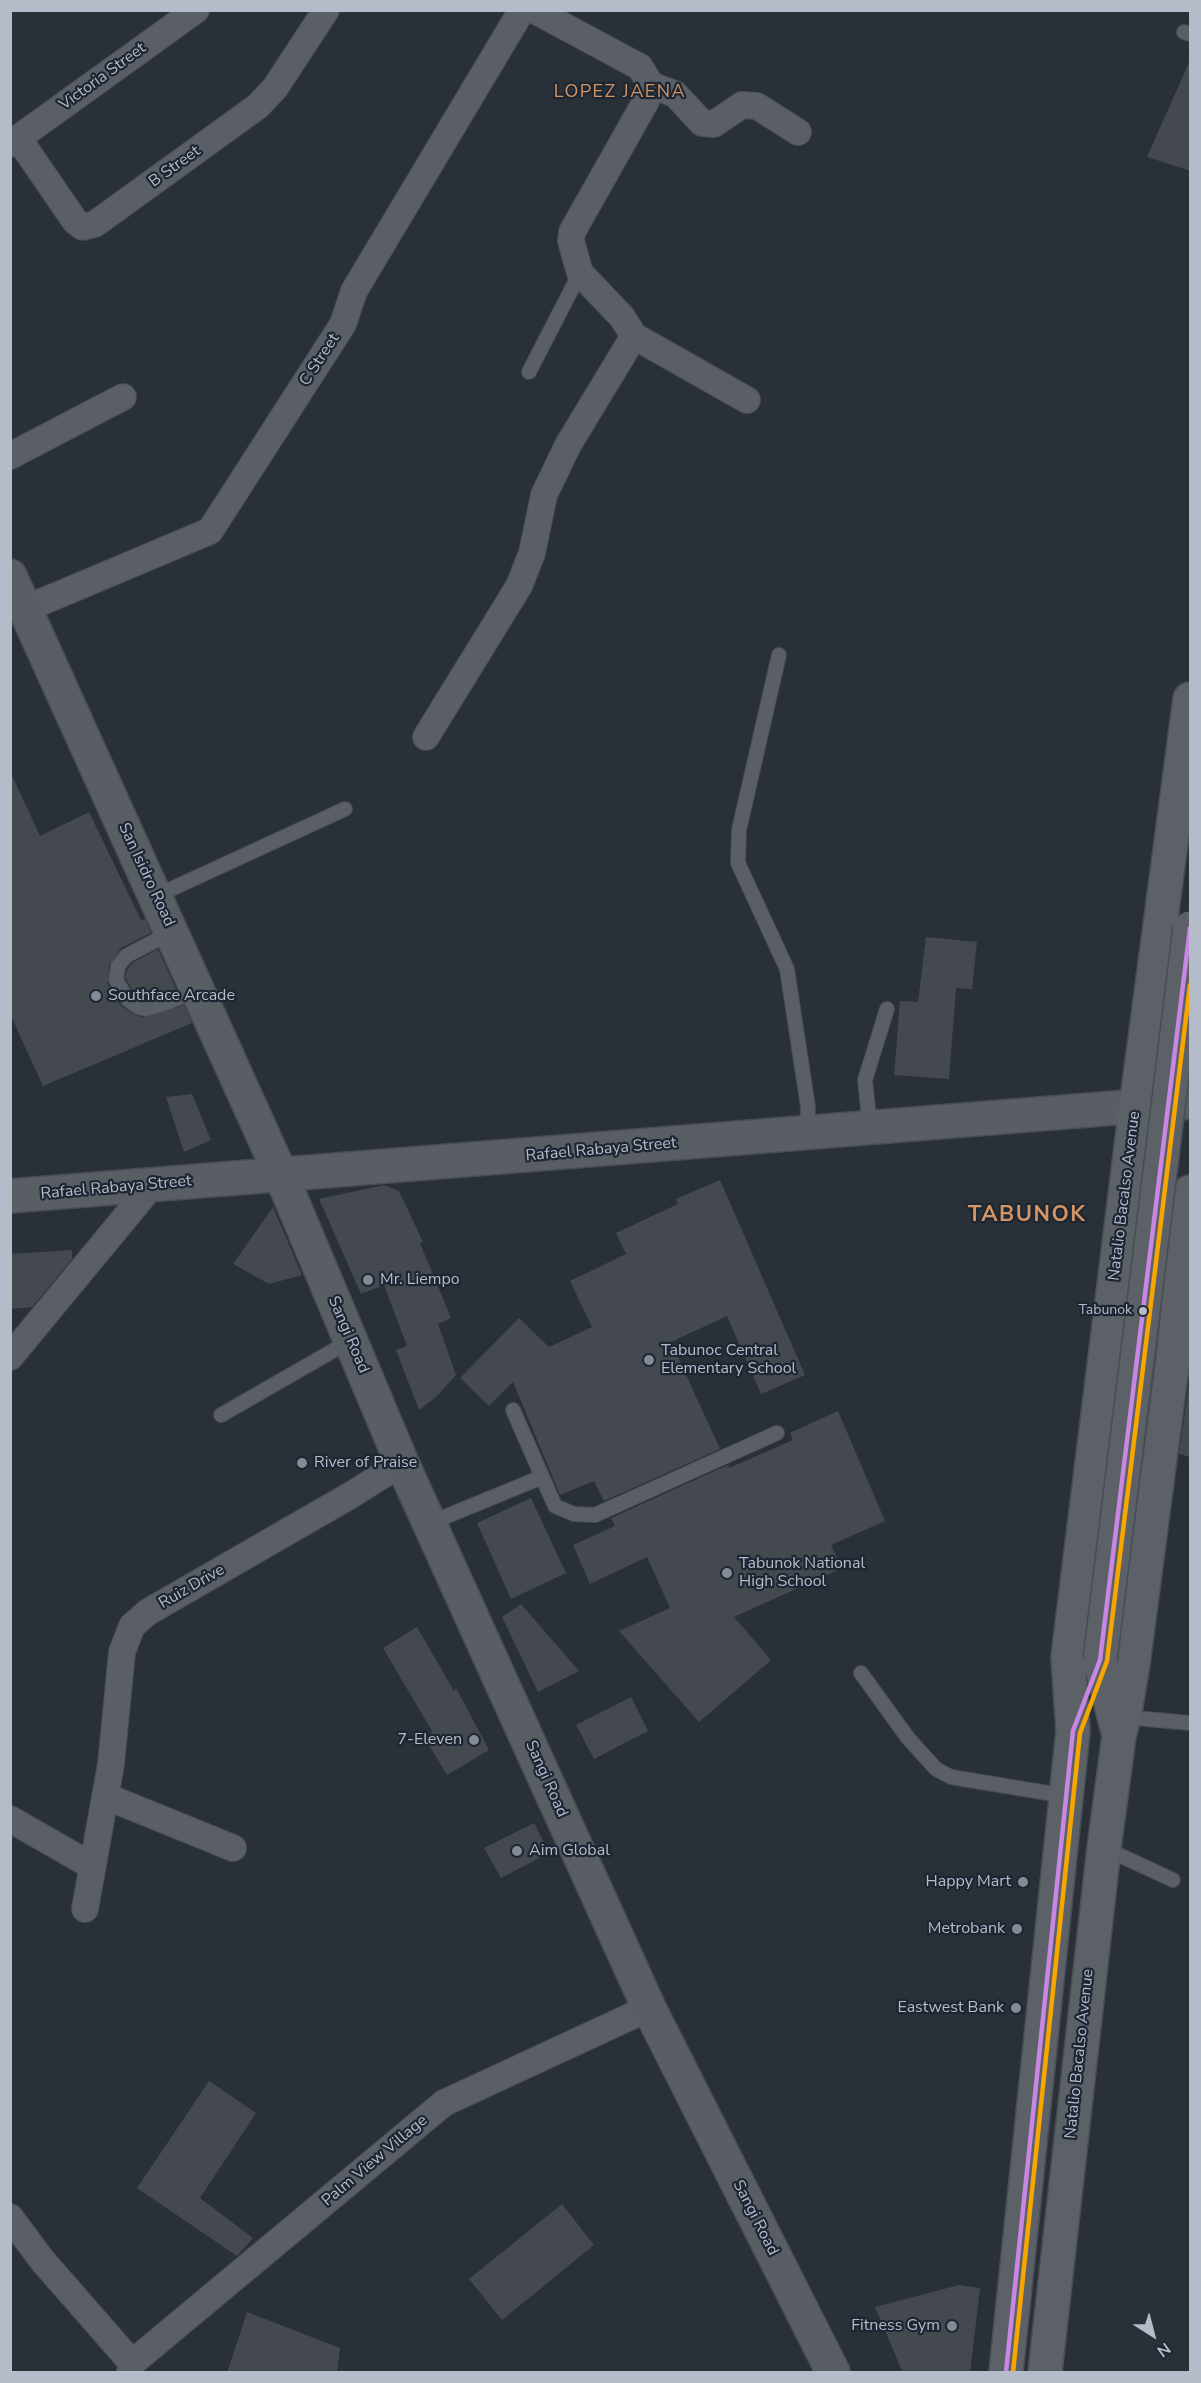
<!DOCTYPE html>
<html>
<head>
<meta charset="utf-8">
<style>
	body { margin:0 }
	#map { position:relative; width:1201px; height:2383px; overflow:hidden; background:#2a3038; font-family:"Nunito Sans",sans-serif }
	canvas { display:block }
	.frame { position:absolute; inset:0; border:12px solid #b4bcc9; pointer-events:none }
	.north { position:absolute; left:1123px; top:2305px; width:60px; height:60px; -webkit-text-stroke:4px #1d2633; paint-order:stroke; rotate:144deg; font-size:16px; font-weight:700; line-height:24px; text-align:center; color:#b4bcc9 }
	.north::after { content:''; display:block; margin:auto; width:21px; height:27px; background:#b4bcc9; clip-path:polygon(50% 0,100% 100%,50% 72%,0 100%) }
</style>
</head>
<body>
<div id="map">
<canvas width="1201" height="2383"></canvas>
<div class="frame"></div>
<div class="north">N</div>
</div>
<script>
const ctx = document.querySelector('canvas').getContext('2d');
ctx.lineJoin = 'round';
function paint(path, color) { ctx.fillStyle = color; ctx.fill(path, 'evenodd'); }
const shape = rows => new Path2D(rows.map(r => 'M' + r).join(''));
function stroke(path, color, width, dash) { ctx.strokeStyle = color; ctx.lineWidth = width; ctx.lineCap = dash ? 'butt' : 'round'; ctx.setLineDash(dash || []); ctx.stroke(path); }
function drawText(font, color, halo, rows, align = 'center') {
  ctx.font = font + ' "Nunito Sans",sans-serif'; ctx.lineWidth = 4.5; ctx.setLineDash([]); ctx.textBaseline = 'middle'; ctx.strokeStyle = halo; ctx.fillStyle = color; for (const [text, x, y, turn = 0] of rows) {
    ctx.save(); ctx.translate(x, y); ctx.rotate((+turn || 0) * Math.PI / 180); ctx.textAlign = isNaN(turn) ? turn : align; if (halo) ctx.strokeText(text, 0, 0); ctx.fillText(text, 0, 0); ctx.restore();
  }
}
paint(shape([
	[1191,58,1191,171,1147,157],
	[10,771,40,836,89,812,141,920,145,919,151,933,121,948,109,965,108,984,120,1005,133,1014,144,1018,184,1005,192,1023,43,1086,10,1014],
	[926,937,977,942,972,989,956,988,949,1079,894,1075,900,1001,918,1002],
	[158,949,176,989,146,1000,142,999,135,994,125,978,127,970,132,963],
	[192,1094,211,1140,184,1152,166,1097],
	[720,1180,805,1375,761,1394,727,1316,671,1342,720,1449,604,1501,594,1481,560,1495,513,1382,489,1406,460,1378,519,1318,549,1347,592,1327,570,1281,626,1254,616,1233,678,1204,676,1199],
	[384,1185,399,1191,423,1242,420,1243,451,1318,438,1324,456,1375,436,1397,419,1410,396,1350,407,1346,384,1285,361,1294,319,1199],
	[273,1207,302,1275,269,1284,233,1264],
	[72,1250,72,1259,32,1307,10,1309,10,1254],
	[1190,1377,1191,1377,1191,1457,1179,1454],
	[838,1411,885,1521,831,1545,842,1568,734,1617,771,1660,699,1722,619,1631,670,1608,647,1557,590,1584,573,1545,615,1526,611,1518,728,1465,729,1468,793,1440,790,1433],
	[531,1498,566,1573,511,1599,477,1523],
	[521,1604,579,1671,538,1692,502,1617],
	[417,1627,454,1691,456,1688,489,1750,447,1775,427,1742,432,1731,383,1648],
	[631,1697,648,1731,594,1759,576,1725],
	[534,1823,549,1853,501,1878,484,1848],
	[209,2081,256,2113,200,2198,253,2238,237,2256,137,2188],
	[562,2204,594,2245,502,2320,469,2279],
	[959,2285,980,2288,970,2373,903,2373,875,2307],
	[247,2312,340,2348,337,2373,227,2373]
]), '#444950');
const lane = shape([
	[1184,32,1190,34],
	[529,372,580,273],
	[779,655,739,830,738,863,787,969,808,1107,807,1133],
	[156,896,345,809],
	[172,932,126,956,118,966,116,980,128,1000,138,1007,146,1009,166,1003,197,990],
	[870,1127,865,1080,887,1009],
	[513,1410,555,1506,574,1514,595,1515,777,1433],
	[221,1415,350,1341],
	[430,1523,542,1477],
	[861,1673,908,1738,936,1769,951,1777,1066,1796],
	[1124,1717,1190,1723],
	[1104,1848,1173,1880]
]);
const street = shape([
	[534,10,640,67,651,85,646,101,572,232,571,241,580,273,622,317,634,336,747,400],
	[651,85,675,94,702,123,714,124,742,105,757,106,798,132],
	[18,138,75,221,83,227,95,224,258,106,275,88,326,10],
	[10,144,196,10],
	[10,456,123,397],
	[25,609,210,531,343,324,354,291,522,10],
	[426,737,519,586,532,553,544,495,568,445,634,336],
	[10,1357,153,1184],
	[105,1796,233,1848],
	[10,1819,92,1866],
	[85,1909,111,1764,122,1652,132,1626,148,1612,351,1495,402,1463],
	[10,2217,42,2260,132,2363],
	[130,2372,132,2363,444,2103,649,2008]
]);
const secondary = shape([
	[10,576,281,1175,402,1463,649,2008,833,2372],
	[10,1196,1190,1102]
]);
const primary = shape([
	[1100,1660,1117,1728],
	[1006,2372,1073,1731,1068,1657,1136,1107,1190,699],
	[1045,2372,1104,1848,1119,1736,1124,1717,1133,1664,1173,1359,1190,1192]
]);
stroke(lane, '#484c53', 16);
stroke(street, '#484c53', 28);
stroke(secondary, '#484c53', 36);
stroke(primary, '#484c55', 36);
stroke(lane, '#5a5e66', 14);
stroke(street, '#5a5e66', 26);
stroke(secondary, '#595d64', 33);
stroke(primary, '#5c6168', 33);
const primaryBridge = shape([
	[1100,1660,1190,928]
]);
stroke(primaryBridge, '#484c55', 36, []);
stroke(primaryBridge, '#5c6168', 33);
stroke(shape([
	[1006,2372,1073,1731,1100,1660,1190,928]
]), '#c787e3', 4.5);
stroke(shape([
	[1013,2372,1080,1733,1107,1661,1190,985]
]), '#f7a600', 4.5);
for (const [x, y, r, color] of [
	[96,996,6,"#848b96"],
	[368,1280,6,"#848b96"],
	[1143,1311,5,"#b4bcc9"],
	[649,1360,6,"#848b96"],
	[302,1463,6,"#848b96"],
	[727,1573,6,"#848b96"],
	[474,1740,6,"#848b96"],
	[517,1851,6,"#848b96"],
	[1023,1882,6,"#848b96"],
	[1017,1929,6,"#848b96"],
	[1016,2008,6,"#848b96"],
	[952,2326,6,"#848b96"]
]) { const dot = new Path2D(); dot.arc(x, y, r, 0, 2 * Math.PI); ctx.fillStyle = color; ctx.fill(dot); stroke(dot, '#1d2633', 2); }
drawText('14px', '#b4bcc9', '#1d2633', [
	["Tabunok",1132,1311]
], 'right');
drawText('16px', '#b4bcc9', '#1d2633', [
	["Victoria Street",103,77,-36],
	["B Street",175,167,-36],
	["C Street",320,360,-57],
	["San Isidro Road",146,875,65],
	["Rafael Rabaya Street",601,1150,-5],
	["Rafael Rabaya Street",116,1188,-5],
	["Natalio Bacalso Avenue",1125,1196,-83],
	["Sangi Road",348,1335,67],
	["Ruiz Drive",192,1587,-30],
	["Sangi Road",546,1779,66],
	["Natalio Bacalso Avenue",1080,2054,-84],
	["Palm View Village",375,2161,-40],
	["Sangi Road",755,2218,63]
]);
drawText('16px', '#b4bcc9', '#1d2633', [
	["Southface Arcade",108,996],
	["Mr. Liempo",380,1280],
	["Tabunoc Central",661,1351],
	["Elementary School",661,1369],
	["River of Praise",314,1463],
	["Tabunok National",739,1564],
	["High School",739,1582],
	["7-Eleven",462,1740,"right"],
	["Aim Global",529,1851],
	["Happy Mart",1011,1882,"right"],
	["Metrobank",1005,1929,"right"],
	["Eastwest Bank",1004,2008,"right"],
	["Fitness Gym",940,2326,"right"]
], 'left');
ctx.letterSpacing = '1.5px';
drawText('18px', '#d59563', '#1d2633', [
	["LOPEZ JAENA",620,93]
]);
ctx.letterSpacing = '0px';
ctx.letterSpacing = '1.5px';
drawText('bold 22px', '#d59563', '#1d2633', [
	["TABUNOK",1027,1216]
]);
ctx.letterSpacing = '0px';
</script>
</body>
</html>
